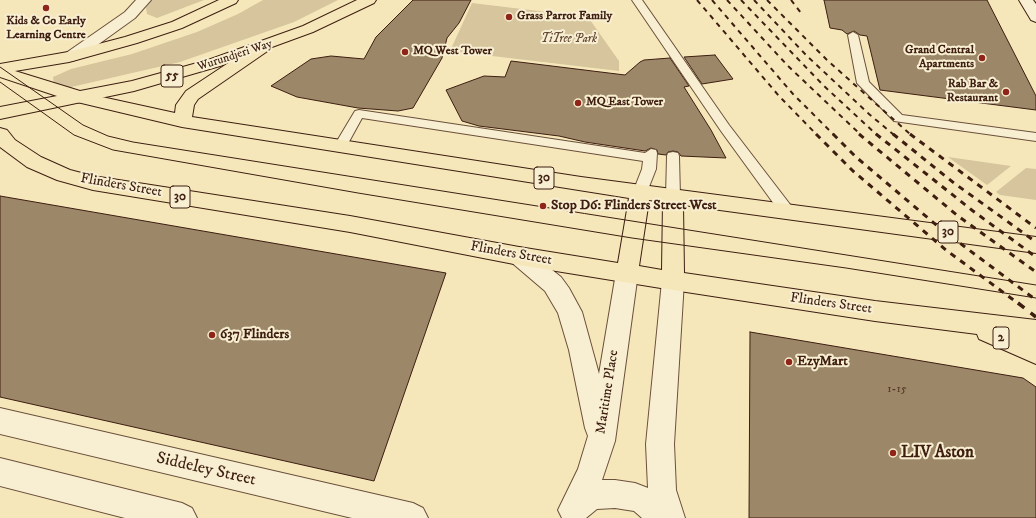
<!DOCTYPE html>
<html>
<head>
<meta charset="utf-8">
<style>
	body { margin:0 }
	canvas { display:block; background:#f5e7ba }
</style>
</head>
<body>
<canvas width="1036" height="518"></canvas>
<script>
const ctx = document.querySelector('canvas').getContext('2d');
ctx.lineJoin = 'round';
function paint(path, color) { ctx.fillStyle = color; ctx.fill(path, 'evenodd'); }
const shape = rows => new Path2D(rows.map(r => 'M' + r).join(''));
function stroke(path, color, width, dash) { ctx.strokeStyle = color; ctx.lineWidth = width; ctx.lineCap = dash ? 'butt' : 'round'; ctx.setLineDash(dash || []); ctx.stroke(path); }
function drawText(font, color, halo, rows, align = 'center') {
  ctx.font = font + ' "IM FELL DW Pica",serif'; ctx.lineWidth = 4; ctx.setLineDash([]); ctx.textBaseline = 'middle'; ctx.strokeStyle = halo; ctx.fillStyle = color; for (const [text, x, y, turn = 0] of rows) {
    ctx.save(); ctx.translate(x, y); ctx.rotate((+turn || 0) * Math.PI / 180); ctx.textAlign = isNaN(turn) ? turn : align; if (halo) ctx.strokeText(text, 0, 0); ctx.fillText(text, 0, 0); ctx.restore();
  }
}
paint(shape([
	[151,0,204,0,157,18,147,14,146,8],
	[263,0,338,0,294,22,180,62,67,88,54,85,53,77,71,69,132,54,197,32,238,14],
	[472,3,588,17,619,61,619,71,450,51],
	[948,157,1011,166,987,185],
	[1026,168,1036,169,1036,200,1000,195,996,192]
]), '#d6c59d');
const building = shape([
	[413,0,471,0,459,23,447,38,442,58,413,108,398,111,358,108,297,97,271,86,311,59,331,56,364,59,376,37,413,0],
	[824,0,987,0,1036,96,1036,110,880,90,867,36,860,35,854,31,847,34,842,30,830,28,824,0],
	[715,55,733,79,702,84,684,57,715,55],
	[670,58,689,86,684,87,711,130,726,158,681,156,678,152,673,151,668,152,666,155,658,154,657,150,651,148,645,151,585,142,559,136,479,126,462,121,446,90,484,76,505,77,511,61,625,75,640,62,644,60,670,58],
	[0,196,446,273,374,481,0,397,0,196],
	[750,332,1023,378,1036,387,1036,518,749,518,750,332]
]);
paint(building, '#9d8769');
stroke(building, '#3d1e11', 1);
const service = shape([
	[632,0,642,0,729,125,792,207,794,211,792,215,787,216,782,215,721,131,632,0],
	[853,32,858,35,869,82,902,115,1036,133,1036,141,894,121,857,83,848,35,853,32],
	[359,110,645,153,651,149,656,150,657,153,656,169,647,192,645,196,640,197,635,196,633,192,642,169,643,161,362,118,345,149,335,149,334,146,355,111,359,110],
	[673,152,678,153,679,156,680,197,678,201,673,202,668,201,666,197,667,156,668,153,673,152]
]);
const minor = shape([
	[136,0,151,0,135,18,78,59,72,61,66,59,64,56,66,53,125,12,136,0],
	[519,247,527,250,561,277,569,288,582,312,599,374,616,273,619,267,627,264,635,267,638,273,615,441,602,480,615,480,635,483,648,488,646,444,662,281,665,274,673,272,681,274,684,281,674,444,676,490,685,518,642,518,634,511,615,508,597,509,586,518,562,518,558,510,578,469,588,436,585,428,569,350,558,313,545,291,511,262,508,256,511,250,519,247],
	[0,408,413,503,423,508,428,518,352,518,0,434,0,408],
	[0,458,182,503,192,508,197,518,125,518,0,486,0,458]
]);
const secondary = shape([
	[1019,0,1033,0,1036,4,1036,22,1031,20,1019,0]
]);
const primary = shape([
	[263,42,269,44,271,47,269,50,198,99,194,105,192,117,581,177,1036,237,1036,253,683,205,684,273,875,301,1036,320,1036,364,979,339,977,334,875,321,673,290,519,265,350,232,93,190,57,180,27,167,0,147,0,128,7,130,15,140,41,157,70,170,93,176,350,216,519,247,618,263,629,198,182,127,73,101,70,97,73,93,79,92,175,113,176,105,186,91,257,44,263,42],
	[649,200,663,202,662,270,639,266,649,200]
]);
const trunk = shape([
	[219,0,238,0,236,3,182,28,137,43,69,62,15,71,80,91,132,81,208,60,303,26,357,0,376,0,374,3,313,32,220,66,134,91,0,119,0,107,57,96,0,77,0,64,68,52,125,37,172,22,219,0]
]);
stroke(service, '#6b503b', 2);
stroke(minor, '#6b503b', 2);
stroke(secondary, '#3d1e11', 2);
stroke(primary, '#3d1e11', 2);
stroke(trunk, '#3d1e11', 2);
paint(service, '#f8efd2');
paint(minor, '#f8efd2');
paint(secondary, '#f8efd2');
paint(primary, '#f5e7ba');
paint(trunk, '#f5e7ba');
stroke(shape([
	[0,67,83,125,108,136,133,142,1036,285],
	[0,82,74,135,113,150,358,193,632,238,846,268,1036,298]
]), '#3d1e11', 1);
stroke(shape([
	[697,0,779,96,817,135],
	[712,0,793,94,834,135],
	[727,0,788,66,861,135],
	[741,0,824,86,877,135],
	[754,0,807,56,869,114,894,135],
	[767,0,827,60,911,135],
	[791,0,801,13]
]), '#3d1e11', 2, [5, 5]);
stroke(shape([
	[816,134,853,171,946,250,1019,304],
	[833,134,856,157,941,229,1036,300],
	[859,134,958,216,1036,272],
	[876,134,973,211,1036,257],
	[893,134,954,183,1036,242],
	[910,134,1036,228]
]), '#3d1e11', 3, [6, 6]);
stroke(shape([
	[1018,303,1036,317]
]), '#3d1e11', 3.5, [8, 8]);
for (const [x, y, r, color] of [
	[46,8,4,"#8f2418"],
	[509,17,4,"#8f2418"],
	[405,52,4,"#8f2418"],
	[982,58,4,"#8f2418"],
	[1006,92,4,"#8f2418"],
	[578,103,4,"#8f2418"],
	[543,206,4,"#8f2418"],
	[212,335,4,"#8f2418"],
	[789,362,4,"#8f2418"],
	[893,453,4,"#8f2418"]
]) { const dot = new Path2D(); dot.arc(x, y, r, 0, 2 * Math.PI); ctx.fillStyle = color; ctx.fill(dot); stroke(dot, '#f8efd2', 1.5); }
drawText('bold 12px', '#3d1e11', '#f8efd2', [
	["Grass Parrot Family",517,17],
	["Kids & Co Early",46,22,"center"],
	["Learning Centre",46,36,"center"],
	["Grand Central",974,51,"right"],
	["Apartments",974,65,"right"],
	["MQ West Tower",413,52],
	["Rab Bar &",998,85,"right"],
	["Restaurant",998,99,"right"],
	["MQ East Tower",586,103]
], 'left');
drawText('italic 12px', '#634834', '#f8efd2', [
	["TiTree Park",569,40]
]);
drawText('12px', '#3d1e11', '#f8efd2', [
	["Wurundjeri Way",235,56,-18]
]);
drawText('12px', '#553827', null, [
	["1-15",897,390]
]);
for (const [x, y, w] of [
	[172,76,22],
	[544,178,20],
	[180,197,20],
	[948,232,20],
	[1001,338,16]
]) { const box = new Path2D(); box.roundRect(x - w / 2, y - 11, w, 22, 3); ctx.fillStyle = '#f8efd2'; ctx.fill(box); stroke(box, '#3d1e11', 1); }
drawText('bold 13px', '#3d1e11', null, [
	["55",172,76],
	["30",544,178],
	["30",180,197],
	["30",948,232],
	["2",1001,338]
]);
drawText('14px', '#3d1e11', '#f8efd2', [
	["Flinders Street",121,186,10],
	["Flinders Street",511,254,10],
	["Flinders Street",831,304,8],
	["Maritime Place",608,392,-81]
]);
drawText('bold 14px', '#3d1e11', '#f8efd2', [
	["Stop D6: Flinders Street West",551,206],
	["637 Flinders",220,335],
	["EzyMart",797,362]
], 'left');
drawText('bold 17px', '#3d1e11', '#f8efd2', [
	["LIV Aston",901,453]
], 'left');
drawText('17px', '#3d1e11', '#f8efd2', [
	["Siddeley Street",206,470,13]
]);
</script>
</body>
</html>
